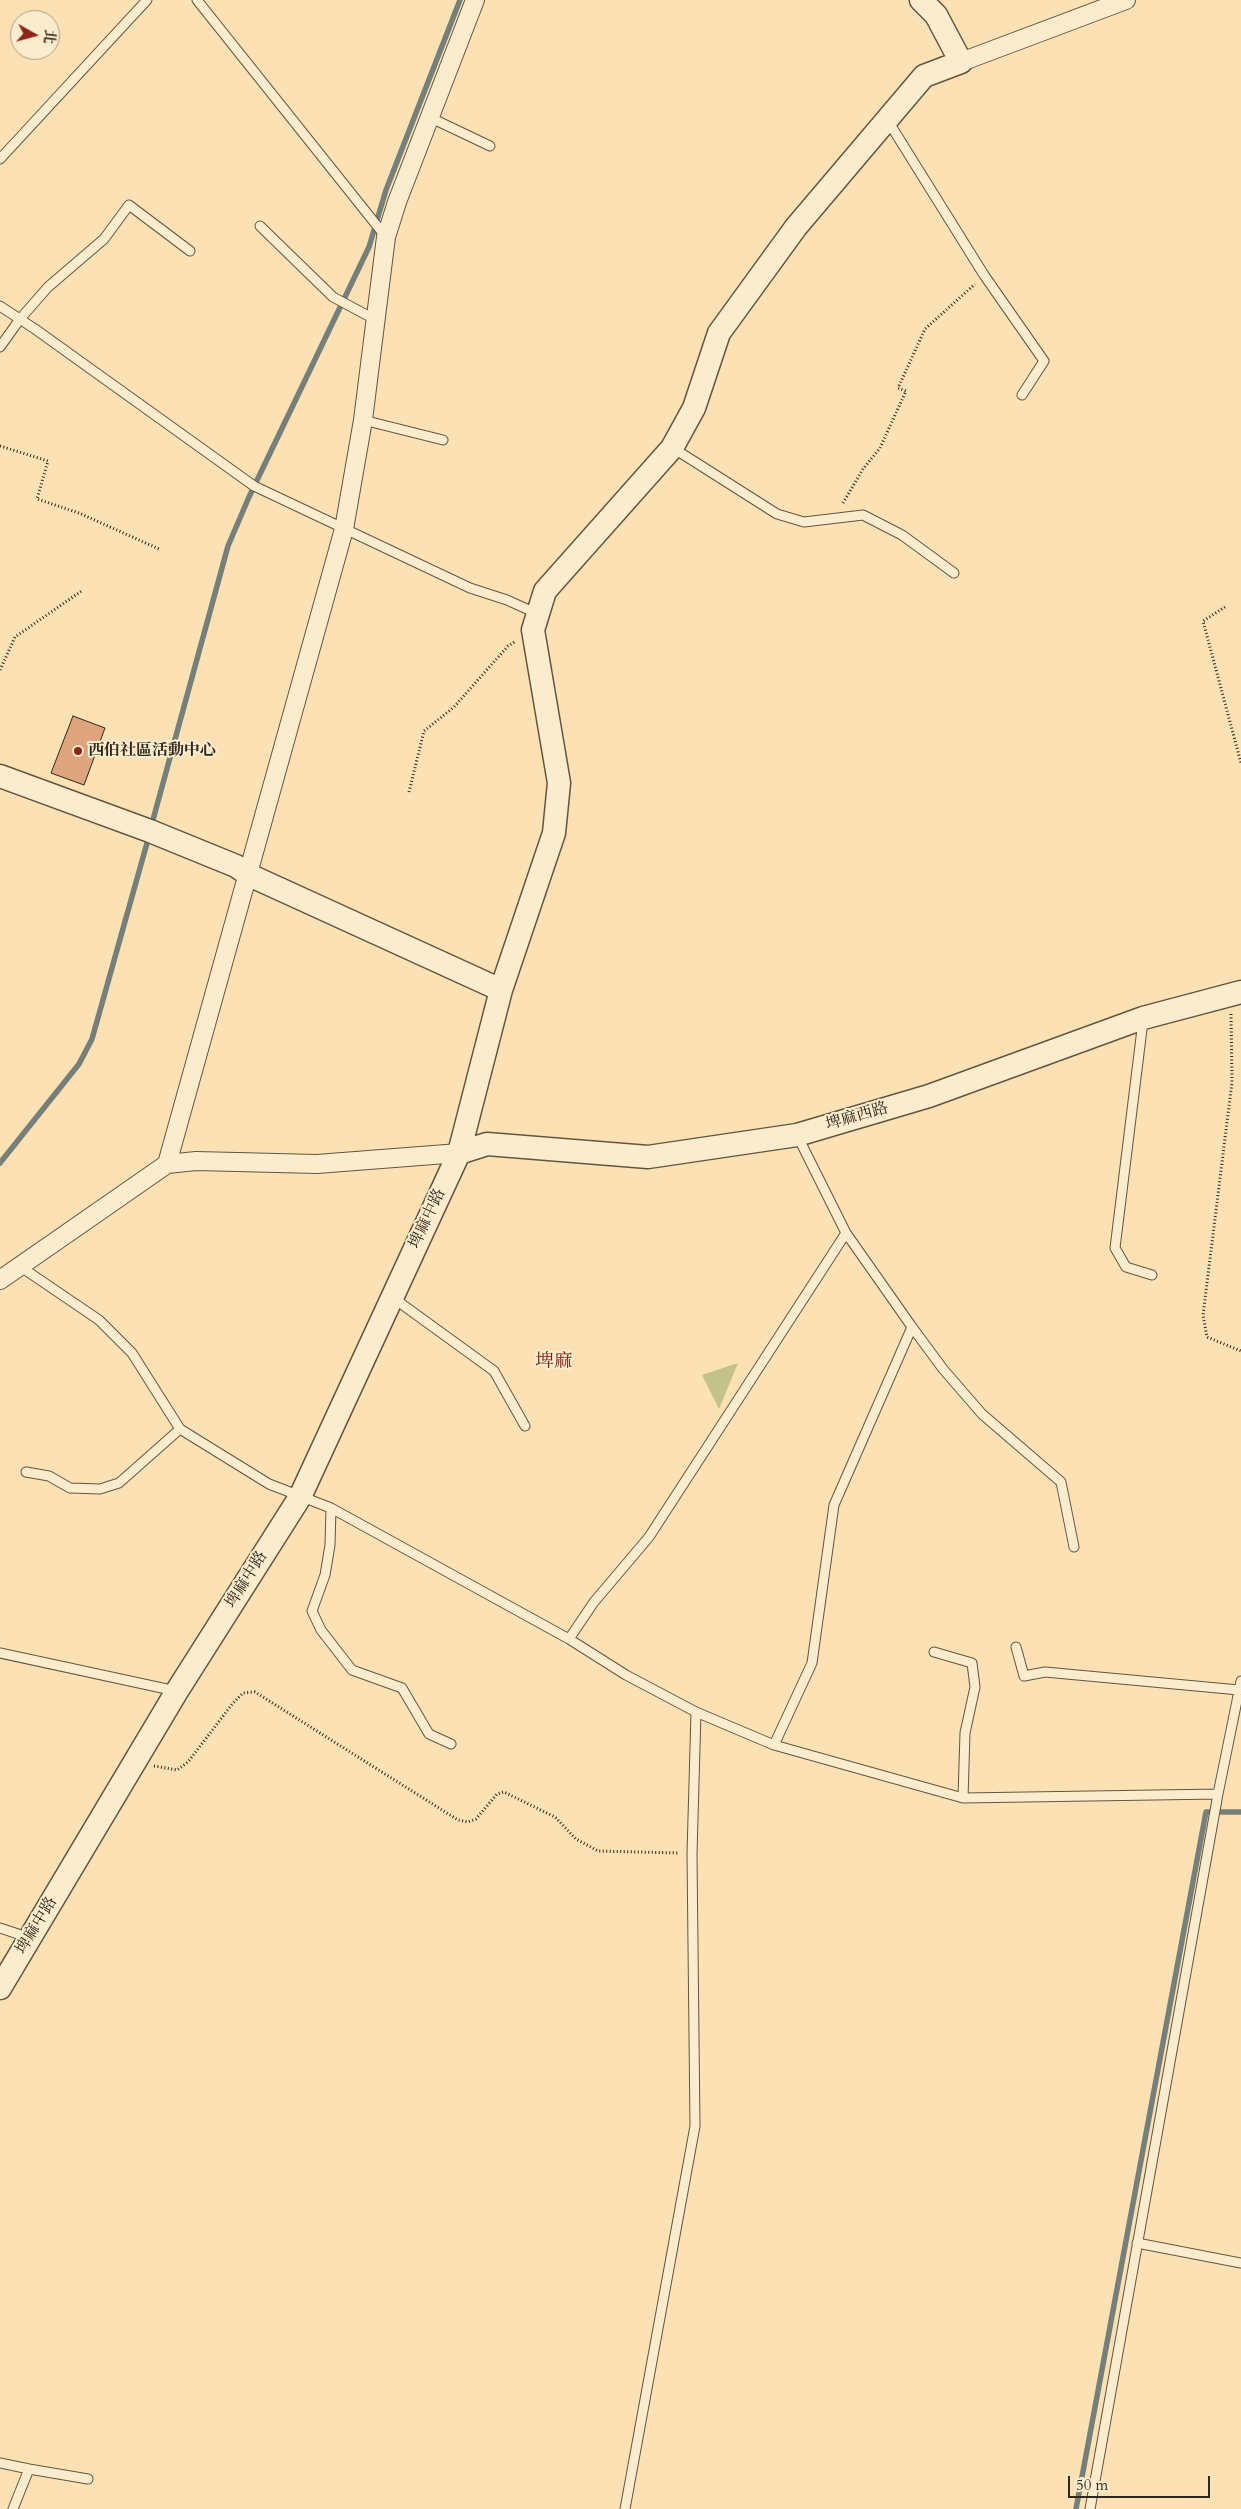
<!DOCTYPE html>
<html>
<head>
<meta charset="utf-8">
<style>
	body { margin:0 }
	#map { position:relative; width:1241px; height:2509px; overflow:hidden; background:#fbe1b3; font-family:Cardo,"Noto Serif TC",serif }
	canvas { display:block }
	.north { position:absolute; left:10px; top:10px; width:50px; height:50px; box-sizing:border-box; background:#fcecce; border:1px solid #aa9d87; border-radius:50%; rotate:97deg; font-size:14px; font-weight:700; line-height:20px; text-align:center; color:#2f271c }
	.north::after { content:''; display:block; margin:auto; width:18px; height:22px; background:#8f2418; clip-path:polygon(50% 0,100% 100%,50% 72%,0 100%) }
	.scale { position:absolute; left:1068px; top:2476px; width:142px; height:22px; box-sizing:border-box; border:2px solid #2f271c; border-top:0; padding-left:6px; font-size:15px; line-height:18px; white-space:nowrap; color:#2f271c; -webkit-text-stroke:4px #fcecce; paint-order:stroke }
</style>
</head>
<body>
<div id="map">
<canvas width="1241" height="2509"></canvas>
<div class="north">北</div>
<div class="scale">50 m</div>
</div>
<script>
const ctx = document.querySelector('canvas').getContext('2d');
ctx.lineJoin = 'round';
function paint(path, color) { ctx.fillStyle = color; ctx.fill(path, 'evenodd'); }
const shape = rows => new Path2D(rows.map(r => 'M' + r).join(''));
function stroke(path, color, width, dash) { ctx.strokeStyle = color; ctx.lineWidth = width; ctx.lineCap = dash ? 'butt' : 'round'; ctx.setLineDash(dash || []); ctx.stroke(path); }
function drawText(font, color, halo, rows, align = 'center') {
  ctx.font = font + ' Cardo,"Noto Serif TC",serif'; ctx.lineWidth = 4; ctx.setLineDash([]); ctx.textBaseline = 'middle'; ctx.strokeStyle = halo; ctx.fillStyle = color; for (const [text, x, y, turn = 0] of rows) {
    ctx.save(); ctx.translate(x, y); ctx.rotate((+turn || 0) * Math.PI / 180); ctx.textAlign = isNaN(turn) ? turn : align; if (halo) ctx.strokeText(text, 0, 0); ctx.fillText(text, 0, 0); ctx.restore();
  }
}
paint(shape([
	[738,1363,719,1409,702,1375]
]), '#c2c28a');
stroke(shape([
	[151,827,228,546,249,497,369,247,386,190,460,0],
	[0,1163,79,1064,92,1039,149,836],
	[1076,2509,1206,1812,1241,1812]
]), '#75807a', 5.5);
const building = shape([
	[73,716,105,728,84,785,51,773,73,716]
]);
paint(building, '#dea47e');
stroke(building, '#2f271c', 1);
const service = shape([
	[197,0,386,237],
	[429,117,490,146],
	[888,121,984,275,1044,361,1022,395],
	[0,159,147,0],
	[260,226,333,297,376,320],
	[0,306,35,329,254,486,470,588,507,600,538,614],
	[0,347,20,319,48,287,104,239,129,205,190,251],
	[363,420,443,440],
	[673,448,777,514,804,522,863,515,902,535,954,573],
	[1143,1021,1115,1248,1126,1267,1152,1275],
	[21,1267,99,1320,132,1353,180,1429,269,1484,331,1508,569,1639,626,1675,696,1712,774,1745,963,1798,1218,1794],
	[392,1297,494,1371,525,1426],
	[912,1327,943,1369,982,1414,1061,1482,1074,1547],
	[26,1472,49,1476,70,1488,100,1489,119,1483,180,1429],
	[331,1508,330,1545,325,1575,312,1611,321,1630,352,1670,402,1688,429,1734,451,1744],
	[569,1639,594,1602,649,1537,846,1233],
	[1016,1647,1024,1676,1045,1672,1239,1690],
	[934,1652,972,1663,975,1687,965,1733,963,1798],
	[0,1653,176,1691],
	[774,1745,812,1663,834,1505,912,1327,846,1233,797,1135],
	[0,1928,30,1938],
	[1137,2243,1241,2263],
	[0,2463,29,2469],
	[13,2509,29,2469,88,2479],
	[625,2509,695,2126,692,1854,696,1712],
	[1090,2509,1218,1794,1241,1681]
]);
const minor = shape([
	[961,62,1126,0],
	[167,1164,344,529,363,420,386,237,397,202,475,0],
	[0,1280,167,1164,196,1161,317,1164,459,1153]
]);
const tertiary = shape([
	[0,776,150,831,236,866,249,875,501,990],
	[459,1153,487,1144,648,1157,797,1135,929,1096,1143,1018,1241,992],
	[0,1988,177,1691,300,1497,459,1153,501,990,554,833,559,783,533,630,545,591,672,448,694,408,719,333,796,227,924,76,961,62,936,15,921,0]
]);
stroke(service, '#625642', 11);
stroke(minor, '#625642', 20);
stroke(tertiary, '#625642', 25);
stroke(shape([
	[0,446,48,461,37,499,79,513,159,549],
	[843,503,863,469,880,448,906,391,898,388,925,329,975,284],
	[1225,607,1203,621,1241,763],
	[0,670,15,637,83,590],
	[409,792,424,731,454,707,508,646,516,641],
	[1231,1014,1232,1082,1203,1315,1207,1337,1241,1351],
	[154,1766,177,1770,188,1762,233,1703,243,1693,255,1692,458,1820,468,1822,476,1819,497,1794,504,1792,555,1817,576,1839,598,1851,679,1853]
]), '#2f271c', 3, [1, 2.5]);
stroke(service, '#fcecce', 9);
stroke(minor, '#fcecce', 18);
stroke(tertiary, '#fcecce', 22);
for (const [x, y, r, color] of [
	[78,751,5,"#8f2418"]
]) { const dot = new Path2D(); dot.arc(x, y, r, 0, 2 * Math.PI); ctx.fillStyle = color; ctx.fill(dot); stroke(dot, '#fcecce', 2); }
drawText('bold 16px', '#2f271c', '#fcecce', [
	["西伯社區活動中心",88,751]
], 'left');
drawText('16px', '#2f271c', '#fcecce', [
	["埤麻西路",857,1117,-16],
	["埤麻中路",428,1219,-65],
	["埤麻中路",247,1580,-58],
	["埤麻中路",37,1926,-59]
]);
drawText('19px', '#7a1f14', '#fcecce', [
	["埤麻",554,1363]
]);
</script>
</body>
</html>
